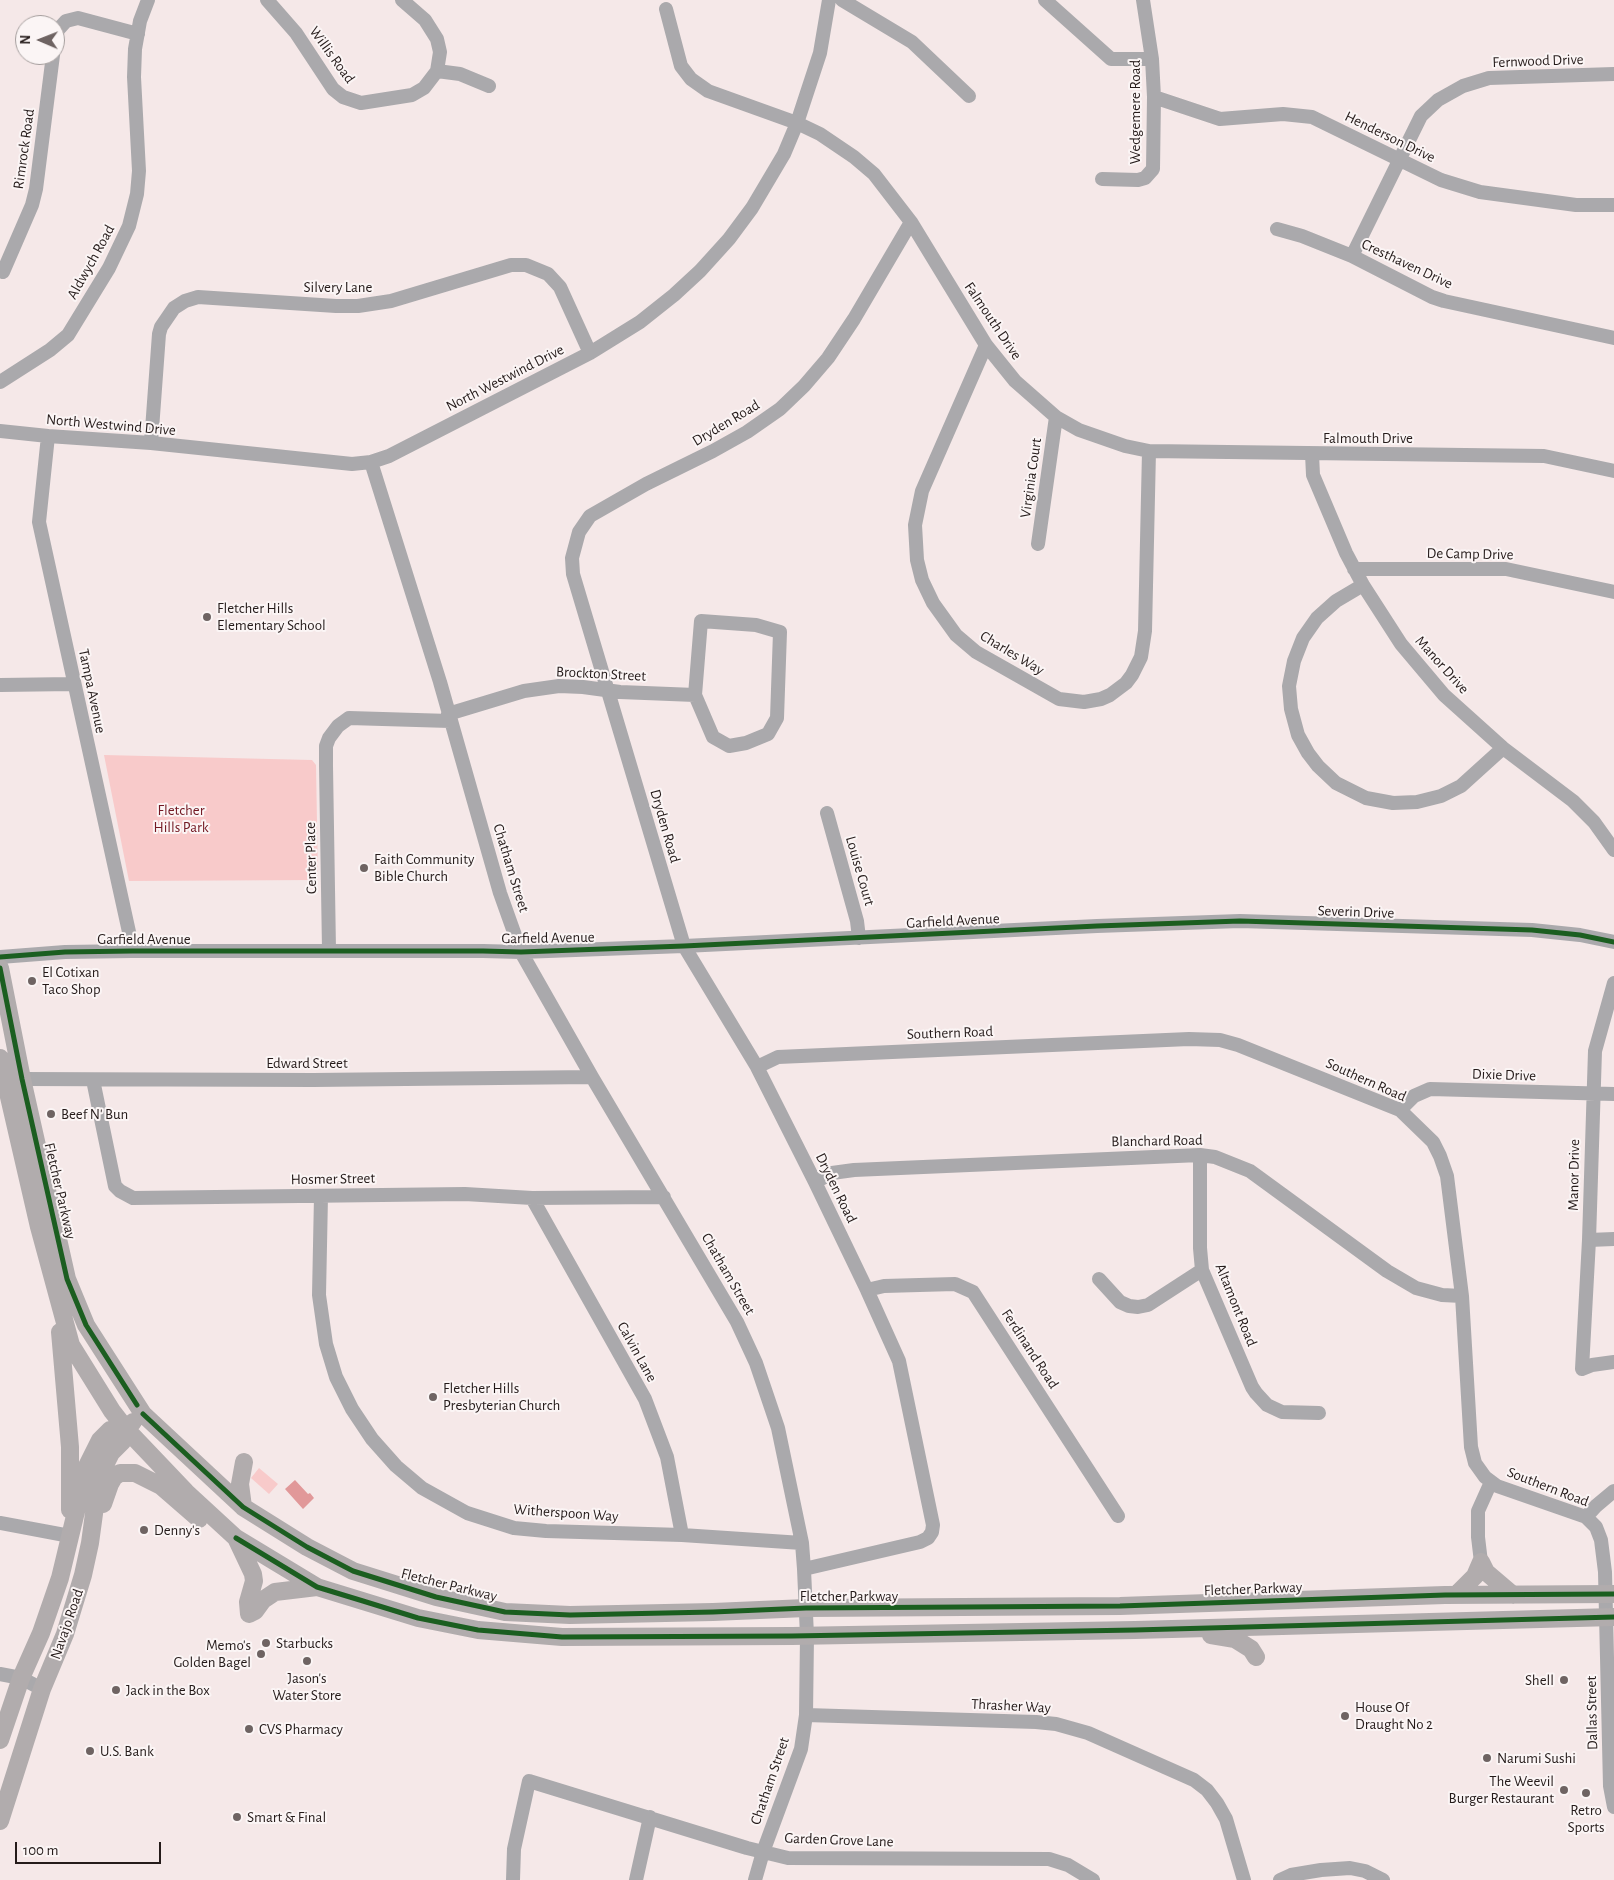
<!DOCTYPE html>
<html>
<head>
<meta charset="utf-8">
<style>
	body { margin:0 }
	#map { position:relative; width:1614px; height:1880px; overflow:hidden; background:#f5e8e8; font-family:"Alegreya Sans",sans-serif }
	canvas { display:block }
	.north { position:absolute; left:15px; top:15px; width:50px; height:50px; box-sizing:border-box; background:#fbf5f5; border:1px solid #a59e9d; border-radius:50%; rotate:271deg; font-size:14px; font-weight:700; line-height:20px; text-align:center; color:#251b1a }
	.north::after { content:''; display:block; margin:auto; width:18px; height:22px; background:#6e6362; clip-path:polygon(50% 0,100% 100%,50% 72%,0 100%) }
	.scale { position:absolute; left:15px; top:1842px; width:146px; height:22px; box-sizing:border-box; border:2px solid #251b1a; border-top:0; padding-left:6px; font-size:15px; line-height:18px; white-space:nowrap; color:#251b1a; -webkit-text-stroke:4px #fbf5f5; paint-order:stroke }
</style>
</head>
<body>
<div id="map">
<canvas width="1614" height="1880"></canvas>
<div class="north">N</div>
<div class="scale">100 m</div>
</div>
<script>
const ctx = document.querySelector('canvas').getContext('2d');
ctx.lineJoin = 'round';
function paint(path, color) { ctx.fillStyle = color; ctx.fill(path, 'evenodd'); }
const shape = rows => new Path2D(rows.map(r => 'M' + r).join(''));
function stroke(path, color, width, dash) { ctx.strokeStyle = color; ctx.lineWidth = width; ctx.lineCap = dash ? 'butt' : 'round'; ctx.setLineDash(dash || []); ctx.stroke(path); }
function drawText(font, color, halo, rows, align = 'center') {
  ctx.font = font + ' "Alegreya Sans",sans-serif'; ctx.lineWidth = 4; ctx.setLineDash([]); ctx.textBaseline = 'middle'; ctx.strokeStyle = halo; ctx.fillStyle = color; for (const [text, x, y, turn = 0] of rows) {
    ctx.save(); ctx.translate(x, y); ctx.rotate((+turn || 0) * Math.PI / 180); ctx.textAlign = isNaN(turn) ? turn : align; if (halo) ctx.strokeText(text, 0, 0); ctx.fillText(text, 0, 0); ctx.restore();
  }
}
paint(shape([
	[104,755,312,760,316,765,318,880,129,881],
	[259,1468,278,1484,269,1494,251,1478]
]), '#f8caca');
paint(shape([
	[295,1480,308,1494,310,1493,314,1498,303,1509,285,1489]
]), '#e19899');
stroke(shape([
	[267,0,296,33,333,89,343,97,361,103,412,95,424,88,437,71,440,52,437,39,425,20,402,0],
	[842,0,912,42,969,96],
	[1045,0,1111,59,1152,59],
	[666,9,681,66,691,79,708,91,797,123,820,134,854,157,874,174,911,222,986,345,1015,381,1056,417,1079,430,1125,446,1149,451,1544,456,1614,471],
	[55,41,56,32,66,21,78,18,138,34],
	[437,71,460,74,489,86],
	[1154,97,1220,119,1283,114,1312,117,1441,180,1480,192,1576,205,1614,205],
	[1102,179,1138,180,1145,178,1153,169,1154,97,1152,59,1143,0],
	[1277,229,1302,236,1352,256,1432,297,1444,301,1614,338],
	[1352,256,1421,116,1438,100,1463,86,1489,78,1614,74],
	[3,272,32,205,36,189,53,55],
	[986,345,922,491,915,525,917,560,922,580,933,603,956,635,976,652,1059,699,1084,702,1101,699,1110,695,1126,683,1132,675,1141,657,1145,631,1149,451],
	[0,382,50,350,68,335,109,268,129,226,137,194,139,171,134,77,135,49,140,21,148,0],
	[0,431,48,436,151,443,352,464,371,462,389,456,590,353,640,322,674,295,700,271,729,239,752,208,784,154,797,123,820,53,829,0],
	[48,436,39,522,131,941,132,951],
	[151,443,159,334,161,327,174,308,185,301,198,297,336,306,358,306,391,301,511,265,526,265,548,274,560,287,590,353],
	[1312,454,1313,475,1346,553,1363,585,1401,644,1444,695,1503,748,1573,801,1594,822,1614,850],
	[371,462,440,682,500,893,521,952,592,1077,737,1322,756,1363,778,1428,802,1543,804,1569,807,1636,806,1715,801,1749,763,1852,755,1880],
	[1038,544,1056,417],
	[1354,569,1506,569,1614,592],
	[1363,585,1336,601,1317,618,1303,638,1294,661,1289,686,1291,709,1298,735,1308,753,1318,766,1336,783,1366,798,1393,803,1417,802,1441,796,1461,786,1503,748],
	[0,685,73,684],
	[448,714,524,691,559,686,583,687,620,692,695,695,713,737,729,746,746,743,768,734,777,718,780,632,756,625,701,621,695,695],
	[827,813,857,921,859,938],
	[329,950,326,766,326,746,329,738,338,726,349,718,450,721],
	[0,957,65,952,132,951,483,951,521,952,684,946,1097,926,1240,921,1532,930,1580,935,1614,942],
	[1614,983,1595,1051,1589,1240,1582,1369,1592,1365,1614,1362],
	[757,1067,778,1057,1189,1039,1220,1040,1238,1045,1400,1110,1433,1142,1440,1156,1447,1176,1462,1296,1471,1447,1475,1463,1485,1477,1497,1486,1586,1517,1596,1527,1601,1540,1605,1572,1610,1786,1614,1807],
	[22,1079,313,1080,592,1077],
	[93,1080,115,1186,120,1191,133,1198,465,1194,532,1198,664,1197],
	[1400,1110,1414,1096,1430,1089,1614,1094],
	[1200,1155,1200,1248,1202,1270,1252,1387,1256,1393,1267,1405,1282,1412,1319,1413],
	[815,1182,832,1173,854,1170,1200,1155,1215,1157,1250,1171,1387,1271,1416,1288,1442,1295,1462,1296],
	[321,1196,319,1295,326,1344,336,1377,352,1409,372,1439,396,1466,422,1488,467,1513,514,1528,546,1531,682,1535,802,1543],
	[532,1198,645,1399,667,1457,682,1535],
	[1589,1240,1614,1239],
	[1099,1279,1120,1302,1129,1306,1138,1307,1148,1305,1202,1270],
	[867,1290,884,1286,955,1284,973,1292,1118,1516],
	[1586,1517,1596,1506,1614,1491],
	[0,1523,70,1536],
	[1481,1562,1478,1537,1478,1511,1491,1482],
	[804,1569,920,1542,928,1538,932,1532,933,1525,899,1361,867,1290,815,1182,757,1067,684,946,573,574,572,558,579,532,590,516,646,484,713,451,747,432,780,409,804,386,828,358,854,319,911,222],
	[0,1674,21,1678,42,1689],
	[806,1715,1036,1722,1056,1724,1088,1733,1194,1780,1207,1790,1217,1803,1226,1819,1244,1880],
	[513,1880,514,1849,529,1781,747,1848,788,1858,1049,1859,1068,1865,1093,1880],
	[636,1880,650,1817],
	[1280,1880,1291,1875,1321,1870,1350,1868,1365,1871,1383,1880]
]), '#aaa9ac', 14);
stroke(shape([
	[0,968,22,1079,67,1279,86,1325,143,1414,243,1507,307,1547,353,1571,436,1597,505,1612,570,1615,713,1612,806,1608,1120,1606,1445,1595,1614,1594],
	[0,1058,39,1227,71,1345,112,1411,126,1429,186,1492,236,1538,317,1587,418,1618,478,1630,562,1637,792,1636,1135,1630,1614,1617],
	[60,1332,70,1447,70,1510],
	[103,1504,110,1484,114,1477,120,1473,135,1473,161,1486,199,1519],
	[243,1507,240,1484,244,1462],
	[236,1538,253,1574,254,1581,248,1602,249,1614,255,1611,263,1600,275,1592,317,1587],
	[1481,1562,1486,1572,1513,1595],
	[1456,1595,1475,1576,1481,1562],
	[1211,1635,1235,1639,1251,1649,1256,1657],
	[0,1740,21,1678,41,1633,60,1578,87,1466,100,1440,110,1430,126,1429],
	[0,1821,42,1689,65,1634,83,1575,90,1543,99,1477,111,1453,122,1442,126,1429,133,1422]
]), '#b1acad', 18);
stroke(shape([
	[0,957,65,952,132,951,483,951,521,952,684,946,1097,926,1240,921,1532,930,1580,935,1614,942],
	[0,968,22,1079,67,1279,86,1325,137,1405],
	[143,1414,243,1507,307,1547,353,1571,436,1597,505,1612,570,1615,713,1612,806,1608,1120,1606,1445,1595,1614,1594],
	[236,1538,317,1587,363,1601,418,1618,478,1630,562,1637,792,1636,1135,1630,1614,1617]
]), '#1b5e20', 5);
for (const [x, y, r, color] of [
	[207,617,5,"#6e6362"],
	[364,868,5,"#6e6362"],
	[32,981,5,"#6e6362"],
	[51,1114,5,"#6e6362"],
	[433,1397,5,"#6e6362"],
	[144,1530,5,"#6e6362"],
	[266,1643,5,"#6e6362"],
	[261,1654,5,"#6e6362"],
	[307,1661,5,"#6e6362"],
	[1564,1680,5,"#6e6362"],
	[116,1690,5,"#6e6362"],
	[1345,1716,5,"#6e6362"],
	[249,1729,5,"#6e6362"],
	[90,1751,5,"#6e6362"],
	[1487,1758,5,"#6e6362"],
	[1564,1790,5,"#6e6362"],
	[1586,1793,5,"#6e6362"],
	[237,1817,5,"#6e6362"]
]) { const dot = new Path2D(); dot.arc(x, y, r, 0, 2 * Math.PI); ctx.fillStyle = color; ctx.fill(dot); stroke(dot, '#fbf5f5', 2); }
drawText('15px', '#251b1a', '#fbf5f5', [
	["Willis Road",332,55,54],
	["Fernwood Drive",1538,61,-2],
	["Wedgemere Road",1135,112,-90],
	["Henderson Drive",1390,137,26],
	["Rimrock Road",24,149,-82],
	["Aldwych Road",91,262,-61],
	["Cresthaven Drive",1407,264,25],
	["Silvery Lane",338,287],
	["Falmouth Drive",993,321,56],
	["North Westwind Drive",505,378,-27],
	["Dryden Road",726,423,-31],
	["North Westwind Drive",111,425,5],
	["Falmouth Drive",1368,438],
	["Virginia Court",1031,478,-82],
	["De Camp Drive",1470,554,1],
	["Charles Way",1012,653,31],
	["Manor Drive",1442,665,48],
	["Brockton Street",601,674,3],
	["Tampa Avenue",92,691,78],
	["Dryden Road",665,826,74],
	["Center Place",311,858,-91],
	["Chatham Street",511,868,73],
	["Louise Court",860,871,74],
	["Severin Drive",1356,912,2],
	["Garfield Avenue",953,921,-3],
	["Garfield Avenue",548,938,-1],
	["Garfield Avenue",144,939],
	["Southern Road",950,1033,-2],
	["Edward Street",307,1063],
	["Dixie Drive",1504,1075,2],
	["Southern Road",1366,1080,24],
	["Blanchard Road",1157,1141,-1],
	["Manor Drive",1574,1175,-89],
	["Hosmer Street",333,1179,-1],
	["Dryden Road",836,1188,64],
	["Fletcher Parkway",60,1191,77],
	["Chatham Street",728,1274,60],
	["Altamont Road",1236,1305,68],
	["Ferdinand Road",1030,1349,57],
	["Calvin Lane",637,1352,61],
	["Southern Road",1548,1487,21],
	["Witherspoon Way",566,1513,4],
	["Fletcher Parkway",449,1585,14],
	["Fletcher Parkway",1253,1589,-2],
	["Fletcher Parkway",849,1596],
	["Navajo Road",67,1624,-71],
	["Thrasher Way",1011,1706,3],
	["Dallas Street",1592,1713,-91],
	["Chatham Street",770,1781,-71],
	["Garden Grove Lane",839,1840,2]
]);
drawText('15px', '#251b1a', '#fbf5f5', [
	["Fletcher Hills",217,608],
	["Elementary School",217,625],
	["Faith Community",374,859],
	["Bible Church",374,876],
	["El Cotixan",42,972],
	["Taco Shop",42,989],
	["Beef N' Bun",61,1114],
	["Fletcher Hills",443,1388],
	["Presbyterian Church",443,1405],
	["Denny's",154,1530],
	["Starbucks",276,1643],
	["Memo's",251,1645,"right"],
	["Golden Bagel",251,1662,"right"],
	["Jason's",307,1678,"center"],
	["Water Store",307,1695,"center"],
	["Shell",1554,1680,"right"],
	["Jack in the Box",126,1690],
	["House Of",1355,1707],
	["Draught No 2",1355,1724],
	["CVS Pharmacy",259,1729],
	["U.S. Bank",100,1751],
	["Narumi Sushi",1497,1758],
	["The Weevil",1554,1781,"right"],
	["Burger Restaurant",1554,1798,"right"],
	["Retro",1586,1810,"center"],
	["Sports",1586,1827,"center"],
	["Smart & Final",247,1817]
], 'left');
drawText('15px', '#731923', '#fbf5f5', [
	["Fletcher",181,810],
	["Hills Park",181,827]
]);
</script>
</body>
</html>
